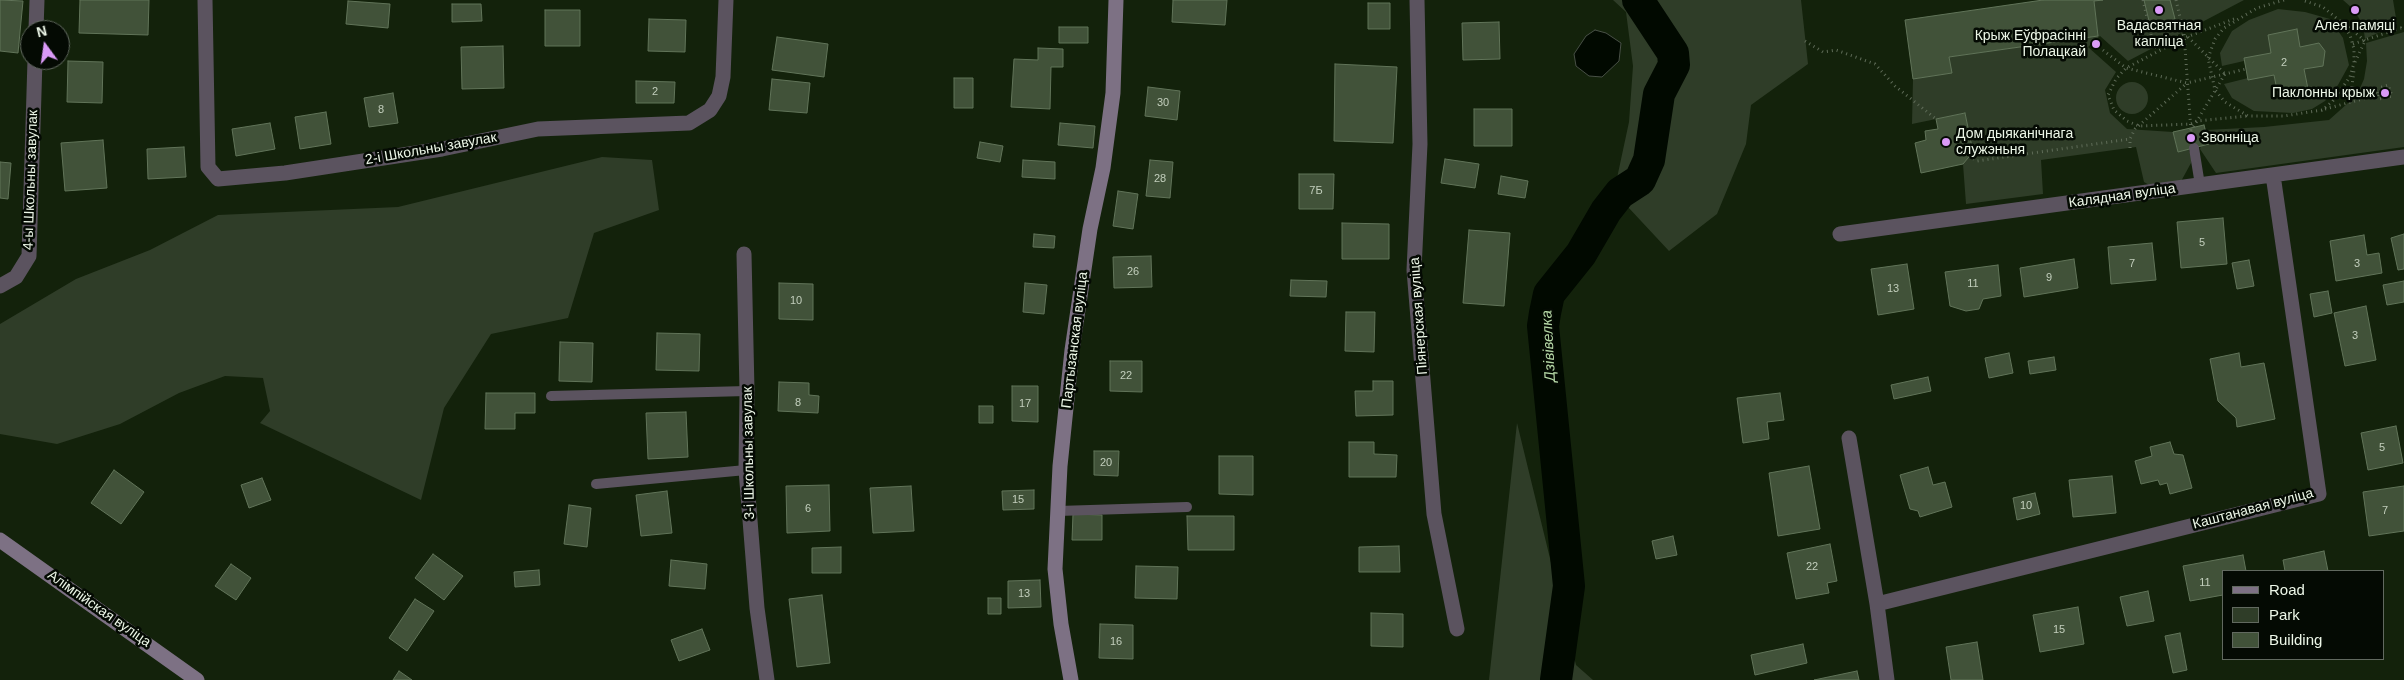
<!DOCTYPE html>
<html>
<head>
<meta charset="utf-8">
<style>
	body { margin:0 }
	#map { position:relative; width:2404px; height:680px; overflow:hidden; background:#13220b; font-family:Arial,sans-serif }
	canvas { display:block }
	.legend { position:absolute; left:2222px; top:570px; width:162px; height:90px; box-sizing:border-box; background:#040a03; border:1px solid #61695f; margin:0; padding:6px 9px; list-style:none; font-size:15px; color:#edf7e8 }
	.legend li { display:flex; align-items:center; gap:10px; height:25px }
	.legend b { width:25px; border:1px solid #61695f }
	.north { position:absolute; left:20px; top:20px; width:50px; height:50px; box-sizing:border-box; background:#040a03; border:1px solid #61695f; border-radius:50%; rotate:346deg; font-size:14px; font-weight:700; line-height:20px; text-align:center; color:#edf7e8 }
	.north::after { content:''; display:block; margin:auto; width:18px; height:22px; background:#da9af7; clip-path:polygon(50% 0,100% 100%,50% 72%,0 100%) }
</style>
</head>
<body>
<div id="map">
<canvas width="2404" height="680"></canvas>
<ul class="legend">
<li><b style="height:6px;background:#7d7184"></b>Road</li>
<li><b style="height:14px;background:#2f3d28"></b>Park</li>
<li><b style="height:14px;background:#415239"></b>Building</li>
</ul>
<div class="north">N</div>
</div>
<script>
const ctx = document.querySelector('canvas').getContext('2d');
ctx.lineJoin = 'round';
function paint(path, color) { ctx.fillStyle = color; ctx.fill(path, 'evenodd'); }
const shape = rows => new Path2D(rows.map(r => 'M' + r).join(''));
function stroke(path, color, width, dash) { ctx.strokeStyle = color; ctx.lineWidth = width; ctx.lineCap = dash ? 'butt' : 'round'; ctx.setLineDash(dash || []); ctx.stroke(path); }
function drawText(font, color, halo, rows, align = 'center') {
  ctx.font = font + ' Arial,sans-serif'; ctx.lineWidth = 5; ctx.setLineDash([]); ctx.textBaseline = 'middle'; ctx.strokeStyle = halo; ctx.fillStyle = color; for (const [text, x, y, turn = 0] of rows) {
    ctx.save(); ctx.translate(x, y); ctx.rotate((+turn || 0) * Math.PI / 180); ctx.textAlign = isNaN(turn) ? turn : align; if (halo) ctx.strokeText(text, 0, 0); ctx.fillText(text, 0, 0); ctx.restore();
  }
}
paint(shape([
	[1613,0,1801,0,1808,64,1751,105,1746,144,1717,214,1669,251,1614,192,1629,122,1633,66,1626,12],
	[2103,0,2244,0,2128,61,2100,36,2088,47,2116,72,2105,90,2110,113,2127,129,2173,132,2178,152,2188,149,2191,154,2191,163,2179,185,2156,189,2144,182,2136,147,2041,160,2043,194,1966,204,1963,164,1973,152,1965,113,1912,124,1913,79,1951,73,1949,57,2098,36,2094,1],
	[2343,0,2393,0,2397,24,2365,39,2363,24,2352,8],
	[2278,9,2305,12,2330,19,2343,38,2349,65,2338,85,2325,101,2312,109,2293,113,2254,111,2232,98,2224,84,2248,78,2244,61,2222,66,2220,53,2232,31,2249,20],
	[2404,32,2404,147,2216,173,2200,149,2206,130,2264,127,2329,120,2357,95,2364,79,2367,61,2366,43],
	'2116 98a16 16 0 1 1 32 0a16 16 0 1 1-32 0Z',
	[602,157,652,160,659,210,594,233,568,318,491,334,444,408,421,500,260,423,270,411,263,378,225,376,179,393,120,424,57,444,0,434,0,324,76,279,150,250,218,215,398,207],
	[1517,423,1576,665,1593,680,1489,680]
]), '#2f3d28');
const water = shape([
	[1595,30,1606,33,1621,43,1619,61,1602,77,1589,76,1576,66,1574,54,1586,36,1595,30],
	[1549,294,1557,298,1554,321,1545,341,1537,349,1530,342,1529,330,1541,299,1549,294]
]);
paint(water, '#010900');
stroke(water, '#485046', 1);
stroke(shape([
	[1556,680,1569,586,1543,326,1545,313,1549,294,1581,254,1606,211,1620,193,1640,180,1649,160,1659,94,1674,65,1673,53,1638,0]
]), '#010900', 32);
const building = shape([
	[0,0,23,1,18,53,0,51,0,0],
	[80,0,149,0,148,35,79,33,80,0],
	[1173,0,1227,0,1225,25,1172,22,1173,0],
	[2043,0,2103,0,2094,1,2098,36,1949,57,1952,73,1913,79,1905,20,2043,0],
	[2144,0,2170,0,2175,19,2150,25,2144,0],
	[348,1,390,4,388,28,346,24,348,1],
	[1368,3,1390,3,1390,29,1368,29,1368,3],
	[452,4,481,4,482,21,452,22,452,4],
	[545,10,580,10,580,46,545,46,545,10],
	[649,19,686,20,685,52,648,51,649,19],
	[1499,22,1500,59,1463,60,1462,23,1499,22],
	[1059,27,1088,27,1088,43,1059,43,1059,27],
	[2297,29,2300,47,2319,43,2325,51,2323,66,2304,69,2308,89,2278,95,2274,75,2248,80,2244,58,2271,53,2268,35,2297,29],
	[777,37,828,44,824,77,772,70,777,37],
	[503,46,504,88,462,89,461,47,503,46],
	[1038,48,1063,49,1063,67,1051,67,1050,109,1011,107,1014,59,1038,60,1038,48],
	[68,61,103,62,102,103,67,102,68,61],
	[1335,64,1397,67,1393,143,1334,141,1335,64],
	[954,78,973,78,973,108,954,108,954,78],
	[772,79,810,83,807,113,769,110,772,79],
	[636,81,675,82,674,103,636,103,636,81],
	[1148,87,1180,91,1177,120,1145,116,1148,87],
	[393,93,398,123,369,127,364,98,393,93],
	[1474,109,1512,109,1512,146,1474,146,1474,109],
	[326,112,331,144,300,149,295,117,326,112],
	[1965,113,1973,152,1963,164,1921,173,1915,143,1926,140,1925,131,1938,129,1936,119,1965,113],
	[270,123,275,149,236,156,232,129,270,123],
	[1060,123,1095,126,1093,148,1058,145,1060,123],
	[2204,125,2209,144,2178,152,2173,132,2204,125],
	[103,140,107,188,65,191,61,143,103,140],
	[980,142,1003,146,1000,162,977,158,980,142],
	[184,147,186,177,148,179,147,149,184,147],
	[1445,159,1479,164,1475,188,1441,183,1445,159],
	[1023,160,1055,162,1055,179,1022,177,1023,160],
	[1150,160,1173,162,1170,198,1146,196,1150,160],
	[0,162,11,163,8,199,0,198,0,162],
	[1299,174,1334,174,1333,209,1299,209,1299,174],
	[1501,176,1528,181,1525,198,1498,194,1501,176],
	[1118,191,1138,194,1133,229,1113,226,1118,191],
	[2223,218,2227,264,2181,268,2177,222,2223,218],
	[1342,223,1389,224,1389,259,1342,259,1342,223],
	[1469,230,1510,233,1504,306,1463,303,1469,230],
	[1034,234,1055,236,1054,248,1033,247,1034,234],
	[2404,234,2404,269,2398,270,2391,238,2404,234],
	[2364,235,2367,255,2379,253,2382,273,2336,281,2330,241,2364,235],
	[2152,243,2156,280,2111,284,2108,247,2152,243],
	[1151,256,1152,287,1114,288,1113,257,1151,256],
	[2074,259,2078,288,2024,297,2020,268,2074,259],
	[2249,260,2254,286,2237,289,2232,263,2249,260],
	[1907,264,1914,309,1878,315,1871,269,1907,264],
	[1998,265,2001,296,1983,299,1979,309,1966,311,1950,306,1945,272,1998,265],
	[1291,280,1327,281,1326,297,1290,296,1291,280],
	[2404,281,2404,302,2387,305,2383,285,2404,281],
	[779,283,813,284,813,320,779,319,779,283],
	[1025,283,1047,285,1044,314,1023,312,1025,283],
	[2328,291,2332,313,2314,317,2310,294,2328,291],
	[2366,306,2376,360,2345,366,2334,313,2366,306],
	[1346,312,1375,312,1374,352,1345,351,1346,312],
	[657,333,700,334,699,371,656,370,657,333],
	[560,342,593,343,592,382,559,381,560,342],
	[2009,353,2013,373,1989,378,1985,358,2009,353],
	[2239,353,2241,367,2264,363,2275,419,2237,427,2236,418,2218,401,2210,359,2239,353],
	[2054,357,2056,370,2030,374,2028,361,2054,357],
	[1110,361,1142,361,1142,392,1110,391,1110,361],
	[1928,377,1931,391,1894,399,1891,385,1928,377],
	[1373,381,1393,381,1393,415,1356,416,1355,391,1373,391,1373,381],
	[779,382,809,383,809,395,819,396,818,413,778,411,779,382],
	[1012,386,1038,386,1038,422,1012,421,1012,386],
	[486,393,535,393,535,413,515,413,515,429,485,429,486,393],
	[1780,393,1784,420,1767,422,1769,439,1743,443,1737,398,1780,393],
	[979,406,993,406,993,423,979,423,979,406],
	[686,412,688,457,648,459,646,413,686,412],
	[2396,426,2403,463,2368,470,2361,433,2396,426],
	[1349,442,1374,442,1374,454,1397,455,1396,477,1349,477,1349,442],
	[2170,442,2174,454,2183,455,2192,488,2170,494,2167,483,2160,485,2158,480,2141,484,2135,461,2152,456,2150,447,2170,442],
	[1094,451,1119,451,1118,476,1094,475,1094,451],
	[1219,456,1253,456,1253,495,1219,494,1219,456],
	[1809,466,1820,529,1778,536,1769,473,1809,466],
	[1928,467,1933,485,1945,482,1952,507,1920,517,1918,511,1910,509,1900,475,1928,467],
	[114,470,144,492,121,524,91,503,114,470],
	[2112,476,2116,513,2073,517,2069,480,2112,476],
	[262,478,271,500,249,508,241,485,262,478],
	[829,485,830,531,787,533,786,486,829,485],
	[911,486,914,531,873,533,870,488,911,486],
	[2404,486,2404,531,2369,536,2363,492,2404,486],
	[1034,490,1034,509,1003,510,1002,491,1034,490],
	[667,491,672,533,641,536,636,495,667,491],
	[2035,493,2040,514,2017,520,2013,498,2035,493],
	[569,505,591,508,587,547,564,544,569,505],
	[1073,514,1102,515,1102,540,1072,540,1073,514],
	[1187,516,1234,516,1234,550,1188,550,1187,516],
	[1673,536,1677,555,1656,559,1652,541,1673,536],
	[1830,544,1837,581,1827,583,1829,593,1796,599,1787,553,1830,544],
	[1399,546,1400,572,1359,572,1359,547,1399,546],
	[841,547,841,573,812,573,812,548,841,547],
	[2324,551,2328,571,2285,571,2283,560,2324,551],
	[433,554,463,576,444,600,415,578,433,554],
	[2243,555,2246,571,2223,571,2223,595,2190,601,2183,566,2243,555],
	[671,560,707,564,705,589,669,586,671,560],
	[231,564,251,578,236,600,215,586,231,564],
	[1136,566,1178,567,1177,599,1135,598,1136,566],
	[539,570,540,585,515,587,514,572,539,570],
	[1040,580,1041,607,1008,608,1008,581,1040,580],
	[2148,591,2154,621,2127,626,2120,597,2148,591],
	[822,595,830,663,797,667,789,599,822,595],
	[988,598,1001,598,1001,614,988,614,988,598],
	[415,599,434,611,407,651,389,638,415,599],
	[2078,607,2084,644,2040,652,2033,615,2078,607],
	[1371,613,1403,614,1403,647,1371,646,1371,613],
	[1100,624,1133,625,1133,659,1099,658,1100,624],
	[702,629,710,650,679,661,671,640,702,629],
	[2180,633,2187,670,2173,673,2165,636,2180,633],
	[1977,642,1983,680,1951,680,1946,647,1977,642],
	[1803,644,1807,663,1755,675,1751,655,1803,644],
	[399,671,412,680,393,680,399,671],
	[1857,671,1859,680,1814,680,1857,671]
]);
paint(building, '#415239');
stroke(building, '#617459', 1);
stroke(shape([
	[2143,0,2154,48,2184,34],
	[2176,0,2184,34,2191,131],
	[2284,0,2257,8,2224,28,2215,39,2208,58,2215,90,2225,102,2248,116,2284,116,2322,110,2332,102,2350,77,2354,63,2354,49,2350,35,2341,22,2323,7,2302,0],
	[2234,19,2184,38,2126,68,2116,79,2108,95,2114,110,2127,121,2139,126,2191,124,2197,121,2247,116],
	[2163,22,2168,41],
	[2345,24,2365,41],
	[2188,37,2225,74],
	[1805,41,1823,52,1836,50,1875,64,1895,86,1936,119],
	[2353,44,2401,28,2404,30],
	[2099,47,2126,68,2187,83,2246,69],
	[2355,62,2365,41],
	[2350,102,2354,70],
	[2325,109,2378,95,2379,99,2392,96,2388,85,2376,89,2378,95],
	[2191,131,2225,74],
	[2130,148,2130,139,2135,129,2187,83],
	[1969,156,1977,161,2130,139]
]), '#5f6c58', 3, [1, 4]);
stroke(shape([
	[2194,148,2200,185],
	[551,396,747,391],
	[596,484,746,470],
	[1058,511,1187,507]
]), '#5b535f', 10);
stroke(shape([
	[205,0,208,167,218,179,285,173,442,149,538,129,689,123,710,110,719,96,723,77,726,0],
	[1417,0,1420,144,1414,270,1434,514,1457,629],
	[36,30,37,0],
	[1840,234,2404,157],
	[744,254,747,391,746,470,757,608,767,680],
	[0,286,16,277,29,256,35,60],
	[1849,438,1877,604,1887,680],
	[1877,604,2319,494,2273,175]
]), '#5b535f', 15);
stroke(shape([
	[0,540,197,680],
	[1071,680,1061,624,1055,569,1060,466,1072,350,1090,229,1103,168,1113,93,1116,0]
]), '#7d7184', 15);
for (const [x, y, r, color] of [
	[2159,10,5,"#da9af7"],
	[2355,10,5,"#da9af7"],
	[2096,44,5,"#da9af7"],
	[2385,93,5,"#da9af7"],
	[2191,138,5,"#da9af7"],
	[1946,142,5,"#da9af7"]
]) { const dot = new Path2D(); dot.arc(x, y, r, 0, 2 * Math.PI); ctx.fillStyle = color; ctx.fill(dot); stroke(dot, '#040a03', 2); }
drawText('11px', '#c2cebc', null, [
	["2",2284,63],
	["2",655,92],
	["30",1163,103],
	["8",381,110],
	["28",1160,179],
	["7Б",1316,191],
	["5",2202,243],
	["7",2132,264],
	["3",2357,264],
	["26",1133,272],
	["9",2049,278],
	["11",1973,284],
	["13",1893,289],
	["10",796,301],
	["3",2355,336],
	["22",1126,376],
	["8",798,403],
	["17",1025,404],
	["5",2382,448],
	["20",1106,463],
	["15",1018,500],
	["10",2026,506],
	["6",808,509],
	["7",2385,511],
	["22",1812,567],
	["11",2205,583],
	["13",1024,594],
	["15",2059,630],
	["16",1116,642]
]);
drawText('14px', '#edf7e8', '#040a03', [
	["Вадасвятная",2159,26],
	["капліца",2159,42],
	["Алея памяці",2355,26],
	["Крыж Еўфрасінні",2086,36,"right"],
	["Полацкай",2086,52,"right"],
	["Паклонны крыж",2375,93,"right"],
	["Дом дыяканічнага",1956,134,"left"],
	["служэньня",1956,150,"left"],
	["Звонніца",2201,138,"left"]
]);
drawText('14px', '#edf7e8', '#040a03', [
	["2-і Школьны завулак",431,149,-10],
	["4-ы Школьны завулак",31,180,-88],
	["Калядная вуліца",2122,196,-8],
	["Піянерская вуліца",1419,316,-94],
	["Партызанская вуліца",1075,340,-83],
	["3-і Школьны завулак",749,453,-91],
	["Каштанавая вуліца",2253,509,-15],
	["Алімпійская вуліца",99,609,35]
]);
drawText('italic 15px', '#b6d8a7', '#040a03', [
	["Дзівівелка",1549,346,-93]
]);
</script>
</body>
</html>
